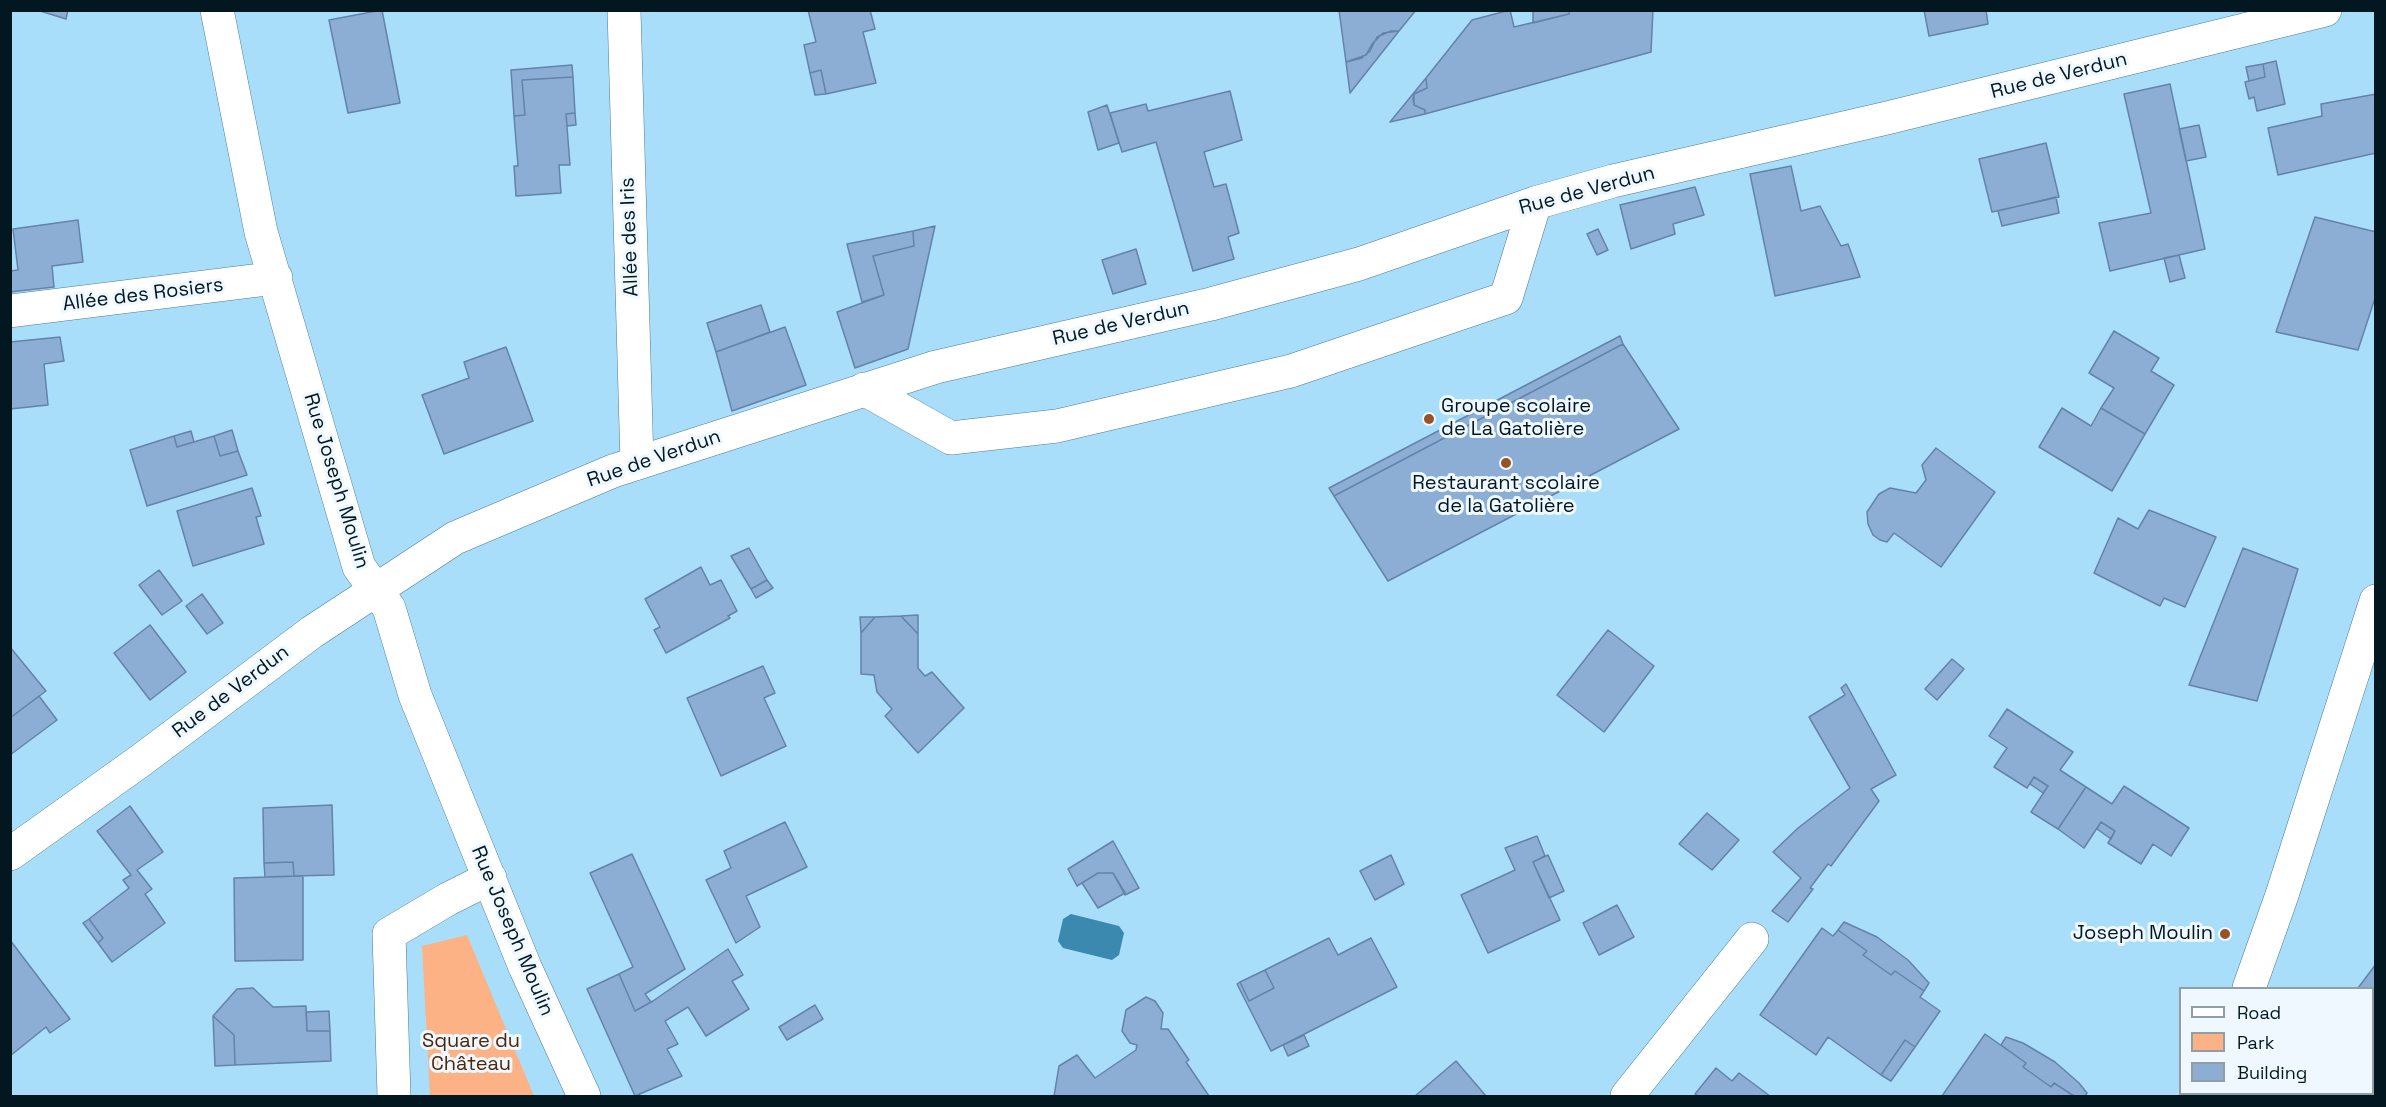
<!DOCTYPE html>
<html>
<head>
<meta charset="utf-8">
<style>
	body { margin:0 }
	#map { position:relative; width:2386px; height:1107px; overflow:hidden; background:#a9defb; font-family:"Space Grotesk",sans-serif }
	canvas { display:block }
	.frame { position:absolute; inset:0; border:12px solid #031721; pointer-events:none }
	.legend { position:absolute; left:2179px; top:987px; width:195px; height:108px; box-sizing:border-box; background:#eef8fe; border:2px solid #909ea6; margin:0; padding:8px 10px; list-style:none; font-size:18px; color:#031721 }
	.legend li { display:flex; align-items:center; gap:12px; height:30px }
	.legend b { width:30px; border:2px solid #909ea6 }
</style>
</head>
<body>
<div id="map">
<canvas width="2386" height="1107"></canvas>
<div class="frame"></div>
<ul class="legend">
<li><b style="height:8px;background:#fff"></b>Road</li>
<li><b style="height:16px;background:#fcb284"></b>Park</li>
<li><b style="height:16px;background:#8caed5"></b>Building</li>
</ul>
</div>
<script>
const ctx = document.querySelector('canvas').getContext('2d');
ctx.lineJoin = 'round';
function paint(path, color) { ctx.fillStyle = color; ctx.fill(path, 'evenodd'); }
const shape = rows => new Path2D(rows.map(r => 'M' + r).join(''));
function stroke(path, color, width, dash) { ctx.strokeStyle = color; ctx.lineWidth = width; ctx.lineCap = dash ? 'butt' : 'round'; ctx.setLineDash(dash || []); ctx.stroke(path); }
function drawText(font, color, halo, rows, align = 'center') {
  ctx.font = font + ' "Space Grotesk",sans-serif'; ctx.lineWidth = 6; ctx.setLineDash([]); ctx.textBaseline = 'middle'; ctx.strokeStyle = halo; ctx.fillStyle = color; for (const [text, x, y, turn = 0] of rows) {
    ctx.save(); ctx.translate(x, y); ctx.rotate((+turn || 0) * Math.PI / 180); ctx.textAlign = isNaN(turn) ? turn : align; if (halo) ctx.strokeText(text, 0, 0); ctx.fillText(text, 0, 0); ctx.restore();
  }
}
paint(shape([
	[467,935,534,1096,430,1096,422,946]
]), '#fcb284');
paint(shape([
	[1071,914,1119,926,1124,933,1119,955,1112,960,1063,948,1058,941,1063,919]
]), '#3b89ae');
const building = shape([
	[37,10,68,10,66,19,37,10],
	[382,10,400,103,348,113,329,20,382,10],
	[808,10,870,10,875,29,863,32,876,83,826,94,821,70,810,73,804,45,816,42,808,10],
	[1339,10,1416,10,1399,31,1383,33,1372,44,1366,55,1346,62,1339,10],
	[1510,10,1514,27,1569,14,1570,10,1653,10,1651,52,1425,114,1425,110,1414,105,1414,94,1427,88,1426,78,1472,20,1510,10],
	[1533,10,1570,10,1569,14,1533,23,1533,10],
	[1924,10,1986,10,1988,24,1929,36,1924,10],
	[1391,31,1399,31,1350,93,1346,62,1362,58,1370,51,1377,37,1391,31],
	[2276,61,2285,104,2257,111,2254,97,2249,99,2245,82,2265,77,2263,64,2276,61],
	[2263,64,2265,77,2249,81,2246,67,2263,64],
	[572,65,573,77,522,80,525,115,514,116,511,70,572,65],
	[821,70,826,94,815,95,810,73,821,70],
	[573,77,575,113,566,114,570,165,559,165,561,193,516,196,514,166,518,166,514,116,525,115,522,80,573,77],
	[1426,78,1427,88,1414,94,1413,99,1414,105,1425,110,1425,114,1390,122,1426,78],
	[2170,84,2205,249,2110,271,2099,223,2151,213,2124,94,2170,84],
	[1230,91,1242,140,1204,152,1214,187,1226,184,1239,233,1228,237,1234,259,1193,271,1156,142,1122,152,1110,113,1146,104,1148,111,1230,91],
	[2376,94,2376,153,2278,175,2268,128,2322,116,2321,104,2376,94],
	[1107,105,1119,143,1098,150,1088,112,1107,105],
	[575,113,576,125,567,126,566,114,575,113],
	[2199,125,2206,157,2186,161,2179,129,2199,125],
	[2046,143,2059,197,1992,212,1979,159,2046,143],
	[1791,166,1801,211,1820,206,1841,246,1848,244,1860,277,1775,296,1750,174,1791,166],
	[1695,187,1704,215,1673,224,1675,234,1631,249,1620,205,1695,187],
	[2056,197,2059,213,2002,226,1998,211,2056,197],
	[2315,217,2376,232,2376,295,2358,350,2276,332,2315,217],
	[78,220,83,262,52,266,54,287,10,292,10,271,18,270,13,229,78,220],
	[935,226,908,349,855,368,837,312,884,295,873,256,914,246,913,231,935,226],
	[1598,229,1608,250,1597,255,1587,234,1598,229],
	[913,231,914,246,873,256,884,295,862,302,847,244,913,231],
	[1136,249,1146,284,1113,294,1102,260,1136,249],
	[2179,255,2185,278,2170,282,2164,258,2179,255],
	[761,305,770,332,716,352,707,323,761,305],
	[785,327,806,385,732,411,716,352,785,327],
	[2114,331,2159,358,2151,371,2174,385,2145,434,2101,408,2114,388,2089,373,2114,331],
	[1620,336,1623,344,1334,496,1329,488,1620,336],
	[60,337,64,361,44,364,48,405,10,409,10,342,60,337],
	[1623,344,1679,429,1388,581,1334,496,1623,344],
	[506,347,533,421,444,454,422,395,469,378,464,362,506,347],
	[2062,408,2091,426,2101,408,2145,434,2112,491,2039,447,2062,408],
	[232,430,238,451,220,456,214,436,232,430],
	[191,431,194,442,177,447,174,436,191,431],
	[174,436,177,447,214,436,220,456,238,451,247,475,147,506,130,450,174,436],
	[1936,448,1995,492,1941,567,1894,533,1887,542,1880,540,1873,535,1868,524,1867,512,1879,494,1890,488,1916,493,1926,480,1922,465,1936,448],
	[252,488,261,516,256,517,264,544,193,566,177,511,252,488],
	[2149,510,2216,537,2185,607,2164,598,2160,606,2094,573,2118,518,2138,529,2149,510],
	[749,548,767,580,751,589,731,556,749,548],
	[2243,548,2298,569,2257,701,2189,685,2243,548],
	[701,567,710,585,721,580,737,611,728,616,730,618,666,653,654,630,660,627,645,599,701,567],
	[159,570,182,601,162,615,139,585,159,570],
	[767,580,773,588,756,598,751,589,767,580],
	[202,594,223,623,207,634,186,606,202,594],
	[918,615,918,634,901,616,918,615],
	[901,616,918,634,918,668,925,676,932,672,964,708,918,753,885,716,892,709,877,692,874,675,861,674,861,633,875,617,901,616],
	[860,617,875,617,861,633,860,617],
	[150,625,186,672,150,700,114,653,150,625],
	[1608,630,1654,666,1604,732,1557,695,1608,630],
	[10,647,46,691,10,718,10,647],
	[1952,659,1964,669,1937,700,1925,689,1952,659],
	[763,666,775,693,764,698,786,746,721,776,687,698,763,666],
	[1846,684,1896,775,1871,789,1879,801,1831,866,1828,864,1810,888,1813,889,1788,922,1772,911,1801,878,1773,852,1798,828,1850,788,1809,717,1845,695,1841,688,1846,684],
	[39,696,57,720,10,755,10,718,39,696],
	[2007,709,2073,752,2060,770,2086,787,2058,829,2031,812,2048,786,2034,777,2027,788,1994,767,2007,748,1989,736,2007,709],
	[2034,777,2048,786,2043,793,2030,784,2034,777],
	[2124,786,2189,828,2171,856,2153,844,2141,864,2108,843,2115,831,2101,822,2084,848,2058,829,2086,787,2112,804,2124,786],
	[332,805,334,875,294,876,293,862,264,863,263,808,332,805],
	[130,806,163,852,137,870,152,889,145,894,165,923,112,962,98,943,103,938,89,919,129,888,123,880,131,875,97,831,130,806],
	[1707,813,1739,840,1712,870,1679,844,1707,813],
	[785,822,807,867,746,896,760,927,736,943,706,880,731,868,724,851,785,822],
	[2101,822,2115,831,2111,839,2097,829,2101,822],
	[1537,836,1545,856,1533,862,1560,920,1488,953,1461,895,1515,870,1505,848,1537,836],
	[1113,841,1139,888,1125,895,1113,873,1098,873,1077,886,1068,869,1113,841],
	[632,854,685,969,645,994,651,1002,635,1011,619,974,633,967,590,873,632,854],
	[1391,855,1404,884,1375,900,1360,871,1391,855],
	[1548,855,1564,891,1549,898,1533,862,1548,855],
	[293,862,294,876,265,877,264,863,293,862],
	[1098,873,1113,873,1125,893,1098,908,1082,883,1098,873],
	[303,876,303,960,235,961,234,878,303,876],
	[1617,905,1634,937,1599,955,1583,923,1617,905],
	[89,919,103,938,98,943,83,923,89,919],
	[1844,922,1877,937,1908,960,1929,983,1924,991,1895,971,1891,975,1863,955,1867,951,1838,930,1844,922],
	[1822,928,1833,936,1838,930,1867,951,1863,955,1891,975,1895,971,1924,991,1920,997,1940,1011,1915,1047,1905,1040,1881,1075,1828,1037,1816,1055,1760,1015,1822,928],
	[1329,938,1338,955,1371,938,1397,987,1271,1051,1237,984,1240,982,1249,1001,1274,988,1265,970,1329,938],
	[10,940,70,1019,50,1033,46,1027,10,1056,10,940],
	[728,949,743,975,732,981,749,1009,706,1036,688,1007,665,1021,678,1044,667,1049,682,1076,635,1096,587,989,619,974,635,1011,653,1001,728,949],
	[2376,964,2376,1017,2372,1015,2372,988,2358,988,2376,964],
	[1265,970,1274,988,1249,1001,1240,982,1265,970],
	[253,988,273,1007,306,1006,307,1031,330,1031,331,1061,235,1065,234,1035,213,1016,237,989,253,988],
	[1146,997,1155,1001,1163,1013,1161,1029,1168,1029,1189,1060,1186,1062,1209,1096,1054,1096,1059,1066,1077,1055,1095,1078,1136,1050,1137,1045,1130,1043,1122,1031,1126,1010,1146,997],
	[815,1005,823,1019,787,1040,779,1027,815,1005],
	[329,1011,330,1031,307,1031,306,1012,329,1011],
	[2372,1015,2376,1017,2376,1035,2372,1031,2372,1015],
	[213,1016,234,1035,235,1065,215,1066,213,1016],
	[1985,1034,2026,1063,2023,1067,2051,1087,2054,1083,2074,1096,1942,1096,1985,1034],
	[1304,1035,1309,1046,1288,1056,1283,1045,1304,1035],
	[2006,1037,2023,1043,2055,1062,2079,1083,2087,1093,2085,1096,2074,1096,2054,1083,2051,1087,2023,1067,2026,1063,2001,1045,2006,1037],
	[1905,1040,1915,1047,1891,1081,1881,1075,1905,1040],
	[1456,1061,1486,1096,1415,1096,1456,1061],
	[1716,1068,1732,1081,1739,1073,1770,1096,1698,1096,1695,1094,1716,1068]
]);
paint(building, '#8caed5');
stroke(building, '#6383a8', 1.5);
const minor = shape([
	[217,10,261,232,359,567,389,608,415,695,525,967,584,1096],
	[624,10,637,463],
	[10,311,276,278],
	[864,389,951,438,1057,426,1291,371,1506,298,1535,203],
	[10,854,140,761,312,632,455,538,613,471,936,367,1211,304,1359,264,1535,203,1613,181,1887,118,2325,10],
	[2249,988,2282,895,2376,601],
	[394,1096,389,934,448,899,490,878],
	[1627,1096,1752,939],
	[2210,1096,2211,1094]
]);
stroke(minor, '#4a7c97', 34);
stroke(minor, '#fff', 33);
for (const [x, y, r, color] of [
	[1429,419,6,"#975324"],
	[1506,463,6,"#975324"],
	[2225,934,6,"#975324"]
]) { const dot = new Path2D(); dot.arc(x, y, r, 0, 2 * Math.PI); ctx.fillStyle = color; ctx.fill(dot); stroke(dot, '#eef8fe', 2); }
drawText('20px', '#031721', '#eef8fe', [
	["Rue de Verdun",2059,76,-14],
	["Rue de Verdun",1587,191,-15],
	["Allée des Iris",630,237,-92],
	["Allée des Rosiers",143,295,-7],
	["Rue de Verdun",1121,324,-13],
	["Rue de Verdun",654,459,-19],
	["Rue Joseph Moulin",336,481,73],
	["Rue de Verdun",231,692,-37],
	["Rue Joseph Moulin",512,931,67]
]);
drawText('20px', '#031721', '#eef8fe', [
	["Groupe scolaire",1441,407],
	["de La Gatolière",1441,430],
	["Restaurant scolaire",1506,484,"center"],
	["de la Gatolière",1506,507,"center"],
	["Joseph Moulin",2213,934,"right"]
], 'left');
drawText('20px', '#502606', '#eef8fe', [
	["Square du",471,1042],
	["Château",471,1065]
]);
</script>
</body>
</html>
